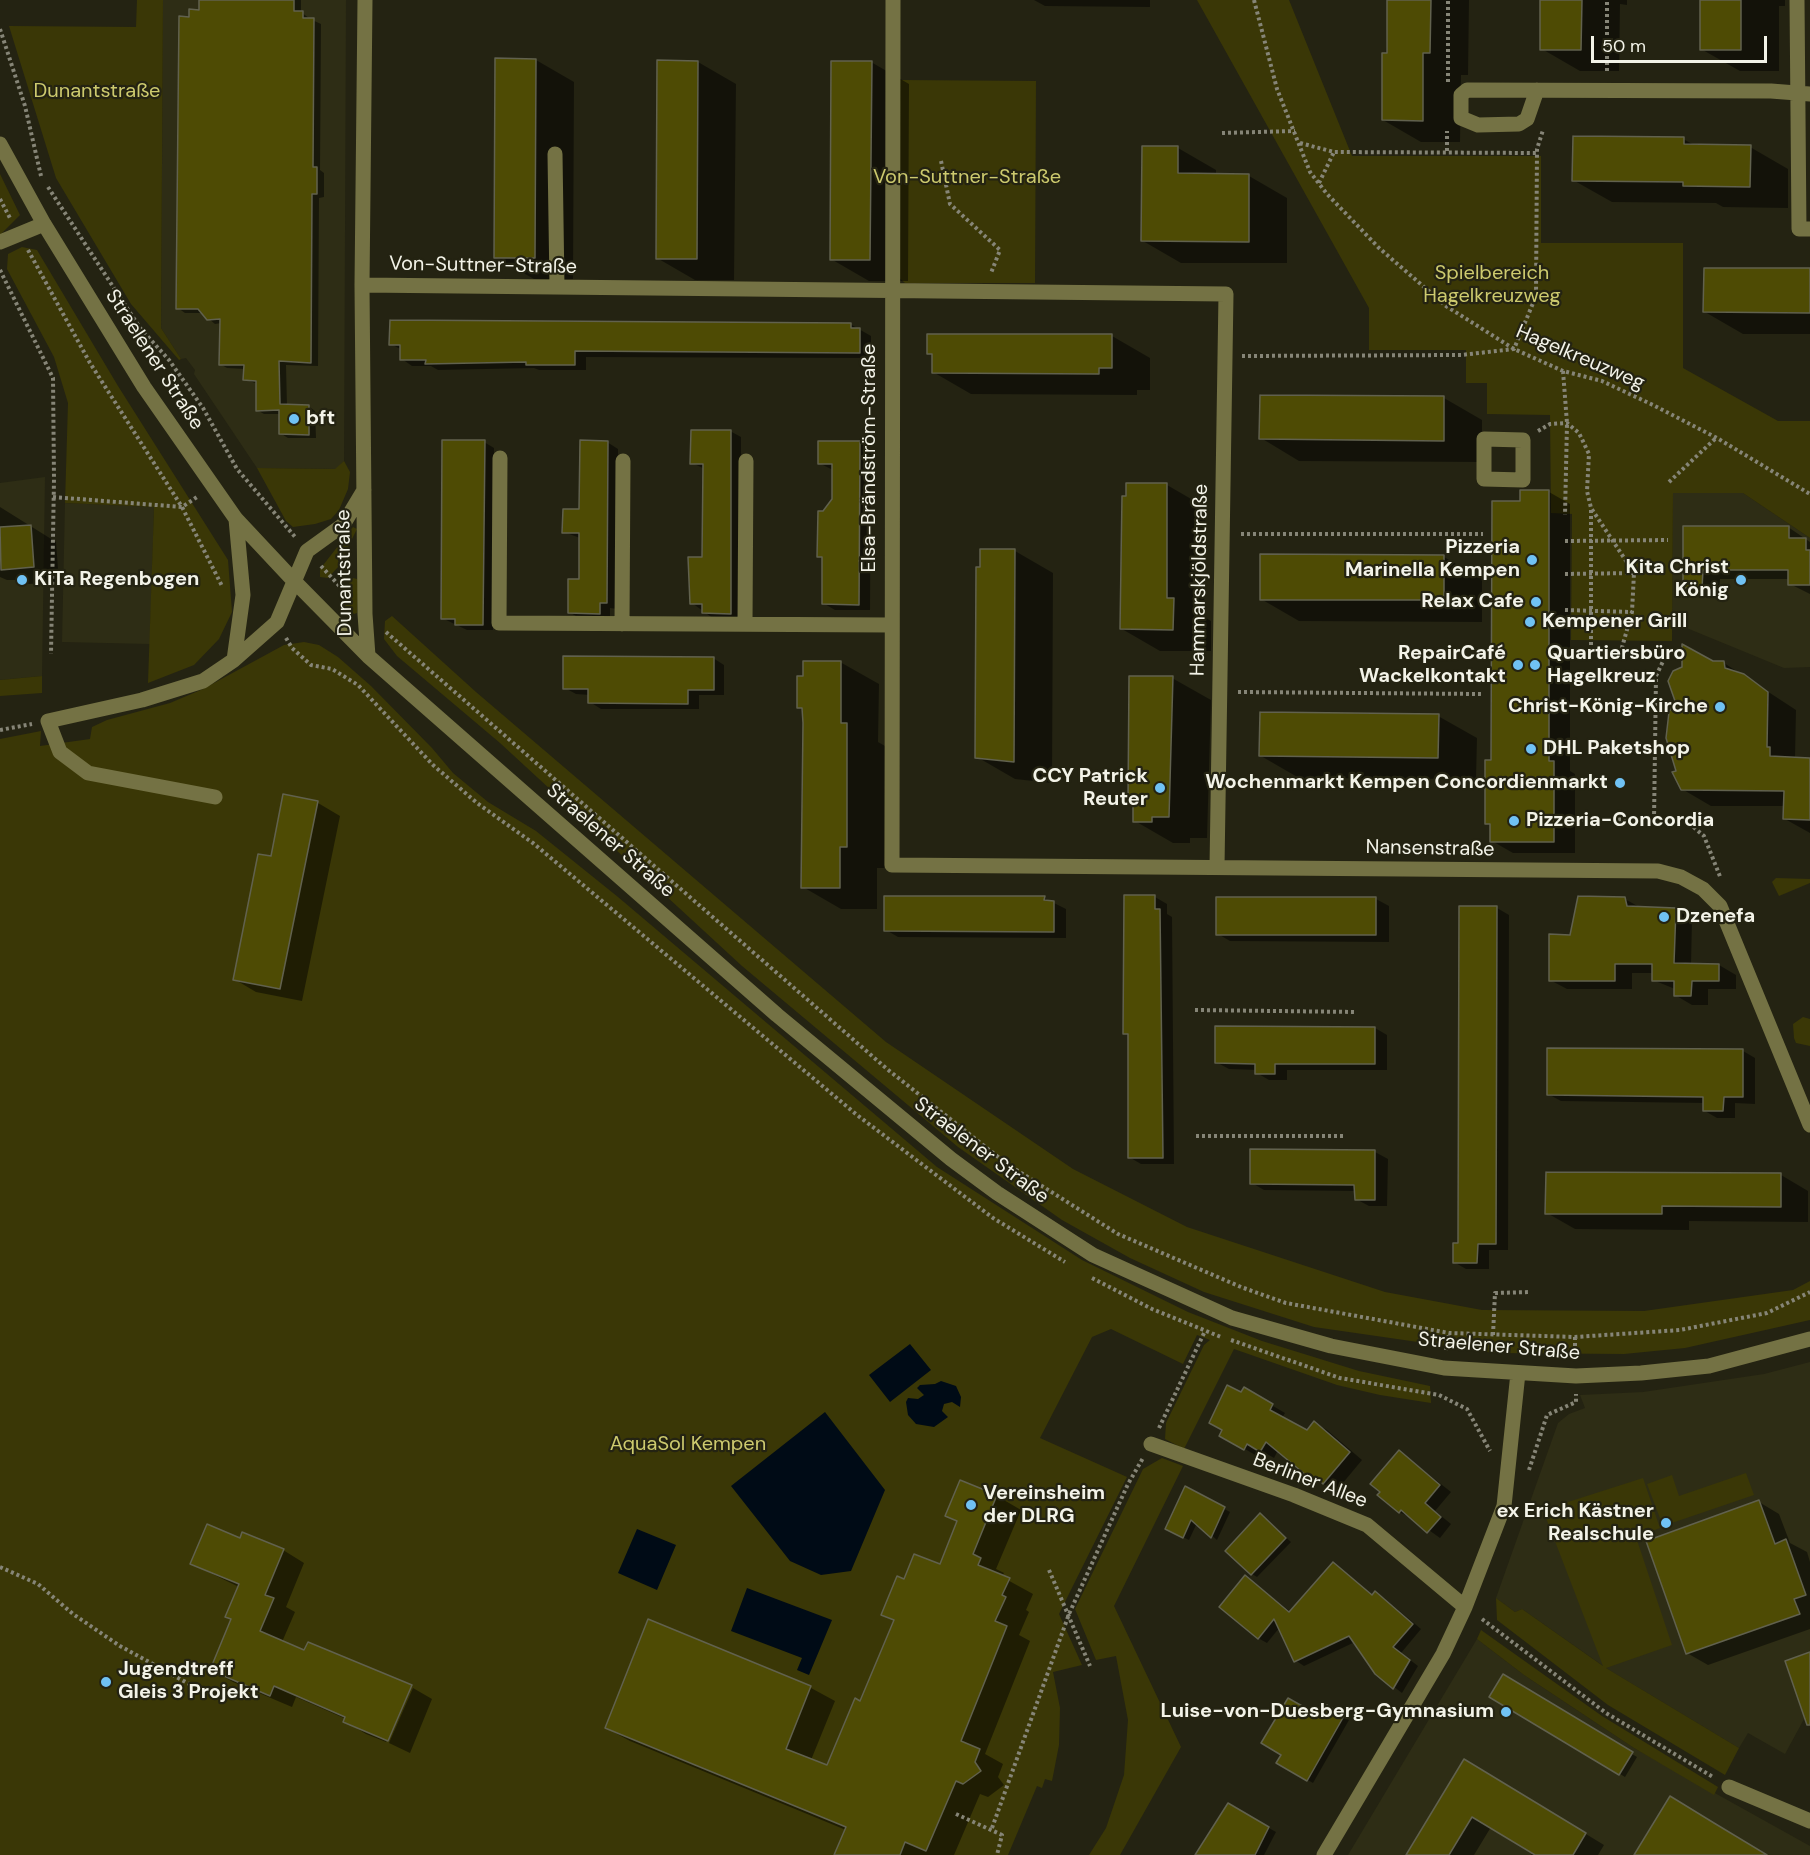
<!DOCTYPE html>
<html>
<head>
<meta charset="utf-8">
<style>
	body { margin:0 }
	#map { position:relative; width:1810px; height:1855px; overflow:hidden; background:#242312; font-family:"DM Sans",sans-serif }
	canvas { display:block }
	.scale { position:absolute; left:1591px; top:36px; width:176px; height:27px; box-sizing:border-box; border:3px solid #f3f3e8; border-top:0; padding-left:8px; font-size:18px; line-height:21px; white-space:nowrap; color:#f3f3e8; -webkit-text-stroke:4px #242312; paint-order:stroke }
</style>
</head>
<body>
<div id="map">
<canvas width="1810" height="1855"></canvas>
<div class="scale">50 m</div>
</div>
<script>
const ctx = document.querySelector('canvas').getContext('2d');
ctx.lineJoin = 'round';
function paint(path, color) { ctx.fillStyle = color; ctx.fill(path, 'evenodd'); }
const shape = rows => new Path2D(rows.map(r => 'M' + r).join(''));
function stroke(path, color, width, dash) { ctx.strokeStyle = color; ctx.lineWidth = width; ctx.lineCap = dash ? 'butt' : 'round'; ctx.setLineDash(dash || []); ctx.stroke(path); }
function drawText(font, color, halo, rows, align = 'center') {
  ctx.font = font + ' "DM Sans",sans-serif'; ctx.lineWidth = 4.5; ctx.setLineDash([]); ctx.textBaseline = 'middle'; ctx.strokeStyle = halo; ctx.fillStyle = color; for (const [text, x, y, turn = 0] of rows) {
    ctx.save(); ctx.translate(x, y); ctx.rotate((+turn || 0) * Math.PI / 180); ctx.textAlign = isNaN(turn) ? turn : align; if (halo) ctx.strokeText(text, 0, 0); ctx.fillText(text, 0, 0); ctx.restore();
  }
}
paint(shape([
	[163,0,346,0,344,461,336,469,257,468,194,374,195,370,186,358,181,359,161,328],
	[45,477,42,676,0,680,0,483],
	[1673,493,1743,493,1810,538,1810,667,1784,668,1672,622],
	[65,503,154,507,150,644,62,642],
	[1810,1362,1810,1717,1804,1719,1785,1754,1748,1733,1739,1748,1609,1670,1522,1609,1515,1612,1496,1598,1558,1423,1569,1414,1585,1408,1580,1395,1643,1392,1764,1374],
	[1477,1639,1524,1675,1634,1748,1810,1846,1810,1855,1348,1855]
]), '#2e2d15');
paint(shape([
	[137,0,163,0,161,328,181,359,179,360,131,304,56,178,9,26,136,27],
	[1197,0,1289,0,1352,156,1541,156,1541,243,1683,243,1683,368,1778,421,1810,421,1810,538,1743,493,1673,493,1672,641,1571,640,1572,514,1551,513,1550,415,1487,414,1487,383,1466,383,1466,350,1369,350,1369,308],
	[899,80,1036,81,1035,283,905,283,897,276],
	[0,174,20,215,0,235],
	[22,247,37,250,118,386,228,560,232,612,219,639,194,665,148,683,154,507,65,503,68,403,54,357,7,269,8,254],
	[344,461,350,472,348,489,339,510,331,519,315,524,293,527,286,521,257,468,335,469],
	[353,527,357,529,338,567,328,578,320,577,320,569],
	[353,578,357,579,358,591,357,613,354,614,340,600,340,596],
	[392,616,476,692,886,1042,1073,1169,1187,1227,1385,1292,1482,1310,1644,1311,1793,1290,1810,1281,1810,1320,1685,1348,1624,1354,1494,1353,1314,1327,1204,1292,1130,1258,1062,1220,958,1147,742,966,500,743,397,656,384,639,385,621],
	[304,642,319,645,338,657,371,686,432,748,453,773,488,802,536,831,618,897,937,1167,1082,1260,1188,1312,1262,1341,1359,1371,1430,1386,1431,1403,1380,1395,1337,1385,1234,1349,1184,1449,1165,1439,1166,1423,1204,1345,1210,1340,1197,1335,1183,1364,1111,1329,1092,1337,1040,1438,1127,1477,1059,1614,1082,1665,1053,1672,1060,1708,1059,1745,1052,1781,1045,1779,1042,1788,1037,1786,1008,1855,0,1855,0,739,41,731,40,746,90,739,92,727,107,720,170,703,203,689,284,645],
	[42,676,42,693,0,696,0,680],
	[1776,878,1810,879,1810,883,1779,896,1772,882],
	[1803,1017,1810,1019,1810,1046,1796,1043,1794,1038,1793,1024],
	[1162,1458,1183,1466,1114,1606,1181,1747,1120,1855,1089,1855,1106,1828,1124,1775,1128,1720,1116,1656,1096,1660,1075,1609,1143,1469],
	[1746,1473,1754,1495,1663,1526,1647,1484,1672,1475,1679,1496],
	[1643,1478,1660,1528,1636,1537,1672,1645,1606,1668,1739,1748,1725,1775,1608,1705,1497,1620,1496,1598,1515,1612,1522,1609,1603,1666,1543,1510],
	[1481,1630,1602,1716,1718,1787,1714,1795,1634,1748,1524,1675,1477,1639]
]), '#3a3706');
paint(shape([
	[910,1344,931,1370,890,1402,869,1375],
	[941,1381,956,1386,961,1397,960,1407,952,1402,944,1404,942,1411,948,1417,934,1427,916,1424,908,1415,906,1402,908,1398,918,1399,924,1395,917,1388,920,1385,935,1384],
	[825,1412,885,1490,851,1571,821,1575,790,1561,731,1486],
	[637,1529,676,1545,657,1590,618,1573],
	[747,1588,832,1620,809,1675,797,1670,802,1658,731,1631]
]), '#000b16');
paint(shape([
	[201,0,301,0,301,12,310,19,321,24,320,170,324,173,324,197,319,198,318,366,286,365,287,406,308,406,315,411,316,438,288,438,280,433,281,414,264,414,257,410,258,384,244,379,245,369,227,368,220,364,221,323,215,324,202,313,185,313,178,308,190,18,200,11],
	[1034,0,1150,0,1150,7,1045,6],
	[1388,0,1469,0,1468,75,1461,75,1460,142,1421,142,1383,120],
	[1542,0,1627,0,1627,5,1620,4,1619,71,1580,71,1542,49],
	[1701,0,1785,0,1785,6,1779,6,1779,71,1740,71,1701,49],
	[536,60,574,82,573,279,534,279,495,257],
	[698,62,736,84,734,280,695,280,657,258],
	[871,62,909,84,908,281,869,281,831,259],
	[1683,139,1696,146,1750,147,1788,169,1788,208,1723,207,1716,203,1612,202,1573,180],
	[1178,148,1216,170,1216,175,1249,176,1287,198,1287,263,1181,263,1143,241],
	[1810,270,1810,334,1743,334,1705,312],
	[850,324,871,336,871,358,586,357,586,370,539,370,534,368,438,370,431,366,412,366,402,359,402,350,391,344],
	[1112,336,1150,358,1150,390,1137,390,1137,395,971,394,933,372,933,355,929,353],
	[1261,397,1444,398,1482,420,1482,462,1299,461,1261,438],
	[730,431,741,437,741,619,714,619,692,603,704,558,705,469,692,463],
	[484,442,494,448,493,630,467,630,442,618],
	[607,442,618,449,618,609,610,608,610,619,581,619,569,612,580,581,580,538,564,532,581,511],
	[860,442,871,449,870,610,835,610,823,603,824,559,819,556,823,512,833,499,833,470,819,463],
	[1167,485,1205,507,1204,617,1211,621,1211,651,1160,651,1122,629],
	[1549,492,1570,504,1570,771,1575,774,1575,853,1513,853,1492,841,1492,826,1486,823,1492,762,1522,502],
	[0,507,56,542,59,582,29,584,21,580,7,580,0,577],
	[1685,527,1788,527,1810,542,1810,594,1790,584,1790,579,1720,579,1719,597,1702,597,1685,587],
	[1015,551,1053,573,1052,783,1015,779,977,757],
	[1261,556,1444,557,1482,579,1482,622,1299,621,1261,599],
	[713,658,724,665,724,695,699,695,699,709,601,709,590,702,590,695,576,694,565,688],
	[840,662,879,684,878,742,885,746,884,868,877,868,877,909,841,909,803,887,804,711,798,707,804,677],
	[1712,663,1724,663,1796,710,1795,758,1810,759,1810,833,1785,819,1785,806,1711,806,1682,789,1678,772],
	[1172,678,1211,700,1207,838,1190,838,1190,843,1173,843,1135,821,1135,803,1130,800],
	[1438,716,1477,738,1476,779,1299,778,1261,756],
	[284,796,318,803,340,816,302,1001,256,992,234,979,272,858],
	[1155,897,1167,904,1167,914,1172,917,1174,1164,1141,1164,1129,1157,1129,1036,1124,1033],
	[1044,898,1066,909,1066,938,898,937,886,930],
	[1218,899,1376,899,1389,906,1389,942,1230,941,1218,934],
	[1625,899,1641,908,1675,909,1692,919,1691,965,1719,965,1736,975,1736,989,1708,989,1708,1005,1692,1005,1675,995,1675,989,1653,980,1654,973,1632,973,1632,989,1567,989,1550,980,1571,936],
	[1497,908,1509,915,1508,1250,1489,1250,1489,1269,1466,1269,1454,1262,1459,1244],
	[1217,1027,1375,1028,1387,1035,1387,1070,1287,1070,1287,1080,1269,1080,1257,1073,1257,1070,1229,1069,1216,1062],
	[1743,1051,1755,1058,1755,1104,1735,1103,1735,1118,1717,1118,1705,1111,1705,1103,1561,1101,1548,1094],
	[1252,1151,1375,1152,1388,1159,1387,1206,1369,1206,1356,1199,1356,1191,1264,1190,1252,1183],
	[1781,1175,1808,1191,1808,1222,1689,1221,1689,1230,1575,1229,1547,1213],
	[1244,1389,1285,1413,1282,1418,1307,1432,1315,1423,1327,1430,1362,1460,1337,1490,1314,1480,1278,1450,1274,1458,1260,1450,1257,1456,1221,1435],
	[1399,1451,1451,1492,1435,1511,1451,1524,1440,1538,1412,1518,1399,1512],
	[961,1482,997,1496,1021,1510,996,1569,1004,1573,1002,1577,1033,1594,1026,1610,1029,1612,1019,1635,1030,1641,985,1754,1003,1764,998,1777,1004,1785,988,1797,980,1794,954,1855,836,1855,846,1830,630,1741,606,1728,649,1621,811,1688,835,1701,811,1760,828,1767,860,1703,895,1621,883,1614,905,1581,941,1566,959,1522,947,1515],
	[1186,1488,1230,1512,1217,1540,1197,1523,1189,1540,1172,1532],
	[1759,1502,1779,1514,1790,1543,1807,1552,1810,1562,1810,1629,1708,1665,1687,1653,1648,1542],
	[1261,1515,1291,1542,1257,1577,1252,1574],
	[240,1540,283,1550,304,1563,286,1607,295,1612,282,1642,305,1652,309,1644,411,1687,386,1742,366,1734,345,1721,346,1719,296,1697,292,1707,233,1682,212,1670,233,1620,239,1587,192,1564],
	[1333,1564,1373,1596,1376,1593,1384,1598,1421,1629,1401,1653,1418,1666,1402,1693,1376,1673,1355,1642,1304,1666,1295,1660,1280,1627,1267,1643,1258,1638,1246,1577,1291,1612],
	[1503,1676,1637,1757,1625,1777,1491,1696],
	[413,1688,432,1699,410,1753,389,1743],
	[1328,1707,1349,1720,1313,1783,1278,1763],
	[1484,1772,1604,1845,1598,1855,1531,1855,1533,1852,1491,1827,1474,1855,1408,1855],
	[1228,1805,1276,1832,1264,1855,1196,1855]
]), '#0007');
const building = shape([
	[199,0,294,0,294,11,303,11,303,18,314,18,313,167,317,167,317,194,312,194,311,363,279,361,280,404,309,405,309,435,279,434,279,410,256,411,256,381,243,380,244,365,219,365,220,319,207,320,198,309,176,309,179,16,189,17,189,9,199,10,199,0],
	[1387,0,1431,0,1430,53,1423,53,1423,121,1382,120,1382,53,1387,53,1387,0],
	[1540,0,1582,0,1581,50,1540,50,1540,0],
	[1700,0,1741,0,1741,50,1700,50,1700,0],
	[495,58,536,59,535,258,494,258,495,58],
	[657,60,698,61,697,259,656,259,657,60],
	[831,61,872,61,870,260,830,260,831,61],
	[1573,136,1684,137,1684,144,1751,145,1750,187,1683,186,1683,182,1572,181,1573,136],
	[1142,146,1178,146,1178,173,1249,174,1249,242,1141,241,1142,146],
	[1704,268,1810,268,1810,313,1703,312,1704,268],
	[390,320,851,323,851,328,860,328,860,353,575,351,575,365,526,365,526,362,425,364,426,360,400,360,400,345,389,345,390,320],
	[927,334,1112,334,1112,368,1099,368,1099,374,932,373,932,354,927,354,927,334],
	[1260,395,1444,396,1444,441,1259,439,1260,395],
	[691,430,731,430,731,614,702,613,702,604,690,604,688,557,702,557,703,464,690,464,691,430],
	[442,440,485,440,483,625,455,625,455,619,441,619,442,440],
	[580,440,608,441,607,603,600,603,600,614,568,613,568,579,579,579,579,533,562,533,563,509,579,509,580,440],
	[818,441,860,441,859,605,822,604,822,557,817,557,818,511,823,511,832,499,832,464,818,464,818,441],
	[1126,483,1167,483,1167,598,1174,598,1173,630,1120,629,1122,496,1126,496,1126,483],
	[1520,490,1549,490,1549,761,1554,761,1554,842,1490,842,1490,824,1485,824,1485,760,1491,760,1492,501,1520,501,1520,490],
	[31,525,34,567,1,570,0,527,31,525],
	[1683,526,1789,526,1789,538,1806,538,1806,550,1810,550,1810,585,1788,585,1788,570,1703,570,1702,588,1683,588,1683,526],
	[980,549,1015,549,1014,762,975,758,976,567,980,567,980,549],
	[1260,554,1444,555,1444,600,1260,600,1260,554],
	[1682,644,1713,661,1724,661,1725,668,1744,674,1768,692,1767,747,1770,747,1770,756,1810,758,1810,820,1783,819,1784,791,1681,790,1672,772,1676,771,1666,738,1669,712,1675,701,1668,681,1673,671,1682,667,1682,644],
	[563,656,714,657,714,690,688,690,688,704,588,703,588,689,563,689,563,656],
	[803,661,841,661,841,723,847,723,847,847,840,847,840,888,801,888,803,723,802,708,797,708,797,676,803,676,803,661],
	[1129,676,1173,676,1169,817,1152,817,1152,822,1133,822,1133,801,1128,801,1129,676],
	[1260,712,1439,714,1438,758,1259,756,1260,712],
	[283,794,318,801,280,989,233,980,258,854,271,856,283,794],
	[1124,895,1155,895,1155,909,1160,909,1163,1158,1128,1158,1128,1034,1123,1034,1124,895],
	[884,896,1045,896,1044,900,1054,901,1054,932,884,931,884,896],
	[1578,896,1625,897,1627,906,1676,908,1674,963,1719,964,1719,981,1692,981,1691,996,1674,996,1674,981,1652,981,1652,964,1615,964,1615,981,1549,981,1549,934,1570,935,1578,896],
	[1216,897,1376,897,1376,935,1216,935,1216,897],
	[1459,906,1497,906,1496,1244,1478,1244,1477,1263,1453,1263,1453,1243,1458,1243,1459,906],
	[1215,1026,1375,1027,1375,1064,1275,1064,1275,1074,1255,1074,1255,1064,1215,1063,1215,1026],
	[1547,1048,1743,1049,1743,1097,1724,1097,1723,1111,1703,1111,1703,1097,1547,1095,1547,1048],
	[1250,1149,1375,1150,1375,1200,1355,1200,1354,1185,1250,1184,1250,1149],
	[1546,1172,1781,1173,1781,1207,1662,1206,1662,1214,1545,1214,1546,1172],
	[1227,1385,1241,1392,1244,1387,1273,1404,1270,1410,1307,1430,1314,1421,1350,1452,1323,1484,1316,1477,1313,1481,1266,1442,1260,1452,1247,1444,1244,1450,1219,1436,1222,1430,1209,1423,1227,1385],
	[1399,1450,1440,1485,1425,1503,1441,1517,1427,1533,1401,1510,1399,1513,1377,1495,1380,1492,1370,1484,1399,1450],
	[960,1480,997,1495,973,1554,981,1558,978,1565,1010,1578,1002,1595,1006,1597,995,1621,1007,1626,961,1741,980,1749,975,1762,981,1771,963,1784,956,1781,926,1851,905,1842,900,1855,834,1855,846,1827,605,1728,648,1619,811,1686,786,1749,827,1765,855,1698,860,1701,894,1620,881,1615,897,1576,904,1579,914,1554,940,1564,957,1521,945,1516,960,1480],
	[1185,1486,1225,1507,1211,1538,1191,1520,1183,1538,1165,1529,1185,1486],
	[1759,1500,1775,1544,1786,1539,1806,1595,1794,1599,1800,1614,1686,1654,1646,1541,1759,1500],
	[1260,1513,1286,1538,1251,1575,1225,1551,1260,1513],
	[207,1524,240,1538,242,1532,284,1549,265,1595,274,1598,260,1631,304,1650,308,1642,412,1685,388,1741,343,1722,345,1717,274,1686,270,1696,210,1670,231,1619,225,1617,239,1584,190,1564,207,1524],
	[1333,1562,1372,1595,1375,1591,1413,1624,1393,1647,1410,1660,1393,1689,1375,1674,1349,1636,1294,1662,1274,1619,1258,1639,1219,1607,1245,1575,1289,1612,1333,1562],
	[1810,1652,1810,1725,1807,1725,1785,1661,1810,1652],
	[1503,1674,1633,1752,1619,1775,1489,1697,1503,1674],
	[1288,1698,1320,1716,1327,1705,1344,1716,1307,1781,1276,1763,1281,1755,1261,1743,1288,1698],
	[1464,1759,1586,1833,1573,1855,1535,1855,1472,1817,1449,1855,1406,1855,1464,1759],
	[1670,1796,1714,1823,1767,1855,1634,1855,1670,1796],
	[1228,1803,1269,1827,1255,1855,1195,1855,1228,1803]
]);
paint(building, '#4e4b04');
stroke(building, '#61614e', 1.5);
stroke(shape([
	[1254,0,1277,89,1310,172,1327,194,1379,248,1446,306,1514,349,1563,371,1602,381,1653,405,1717,438,1810,494],
	[0,29,25,106,41,176],
	[1607,71,1607,0],
	[1448,82,1448,0],
	[1222,133,1295,131],
	[1300,143,1334,152,1537,153],
	[1447,151,1447,131],
	[941,161,950,204,1000,250,991,273],
	[1319,183,1334,152],
	[48,187,140,328,169,360,203,408,237,469,296,538],
	[0,199,11,220],
	[28,250,90,363,182,507,222,586],
	[0,270,53,378,54,479,51,654],
	[1242,356,1461,355,1514,349,1536,296,1537,149,1543,130],
	[1563,371,1567,423,1565,515],
	[1538,431,1550,424,1567,423,1579,433,1589,454,1587,491,1591,508,1634,573,1632,612,1621,651],
	[1669,482,1716,438],
	[53,497,182,507,197,497],
	[1591,510,1591,651],
	[1241,534,1483,534],
	[1565,541,1668,540],
	[321,566,346,593],
	[1565,574,1633,573],
	[1565,610,1632,612],
	[386,632,887,1069,1007,1164,1118,1234,1241,1287,1286,1303,1449,1333,1575,1337,1680,1330,1767,1313,1810,1292],
	[286,638,292,648,311,665,332,669,358,685,433,765,477,803,533,843,857,1115,993,1218,1065,1262],
	[1238,692,1481,694],
	[0,730,32,724],
	[1564,819,1685,820,1704,836,1721,879],
	[1654,820,1656,676,1668,651],
	[1195,1010,1356,1012],
	[1196,1136,1346,1136],
	[1092,1278,1152,1309,1221,1337],
	[1493,1335,1495,1293,1530,1292],
	[1575,1337,1575,1359],
	[1231,1340,1340,1378,1439,1395,1467,1409,1490,1451],
	[1446,1350,1449,1333],
	[1159,1428,1205,1331],
	[1529,1470,1547,1415,1576,1402,1576,1394],
	[0,1567,38,1584,73,1614,120,1646,191,1685],
	[1049,1570,1090,1666],
	[1482,1619,1606,1713,1713,1777],
	[956,1814,1002,1835,997,1855],
	[992,1828,1069,1614,1128,1484,1143,1458]
]), '#868577', 4, [3, 3]);
stroke(shape([
	[365,0,362,285,365,614,368,656],
	[893,0,892,865,1658,871,1681,877,1703,889,1720,906,1810,1125],
	[1797,0,1799,229,1810,229],
	[1537,90,1527,119,1519,124,1478,125,1461,118,1461,95,1467,90,1771,91,1810,94],
	[0,144,44,224,144,387,236,519,295,582,368,656,777,1015,951,1159,997,1193,1093,1255,1232,1318,1331,1346,1444,1368,1576,1376,1641,1373,1709,1366,1810,1339],
	[555,154,557,287],
	[0,242,44,224],
	[362,285,1226,294,1217,867],
	[1484,439,1523,440,1523,480,1484,479,1484,439],
	[500,458,499,623,891,625],
	[622,624,623,461],
	[745,624,746,461],
	[234,660,243,595,236,519],
	[215,797,88,773,60,752,48,721,142,700,203,681,234,660,277,622,307,551,343,525,364,490],
	[1151,1444,1294,1495,1367,1525,1465,1607],
	[1729,1787,1810,1821],
	[1324,1855,1443,1654,1465,1607,1504,1506,1518,1373]
]), '#747244', 15);
for (const [x, y, r, color] of [
	[294,419,6,"#70c2f4"],
	[1532,560,6,"#70c2f4"],
	[22,580,6,"#70c2f4"],
	[1741,580,6,"#70c2f4"],
	[1536,602,6,"#70c2f4"],
	[1530,622,6,"#70c2f4"],
	[1518,665,6,"#70c2f4"],
	[1535,665,6,"#70c2f4"],
	[1720,707,6,"#70c2f4"],
	[1531,749,6,"#70c2f4"],
	[1620,783,6,"#70c2f4"],
	[1160,788,6,"#70c2f4"],
	[1514,821,6,"#70c2f4"],
	[1664,917,6,"#70c2f4"],
	[971,1505,6,"#70c2f4"],
	[1666,1523,6,"#70c2f4"],
	[106,1682,6,"#70c2f4"],
	[1506,1712,6,"#70c2f4"]
]) { const dot = new Path2D(); dot.arc(x, y, r, 0, 2 * Math.PI); ctx.fillStyle = color; ctx.fill(dot); stroke(dot, '#242312', 2); }
drawText('20px', '#cdca6e', '#242312', [
	["Dunantstraße",97,92],
	["Von-Suttner-Straße",967,178],
	["Spielbereich",1492,274],
	["Hagelkreuzweg",1492,297],
	["AquaSol Kempen",688,1445]
]);
drawText('20px', '#f3f3e8', '#242312', [
	["Von-Suttner-Straße",483,266,1],
	["Hagelkreuzweg",1580,358,23],
	["Straelener Straße",154,360,57],
	["Elsa-Brändström-Straße",870,458,-90],
	["Dunantstraße",345,573,-91],
	["Hammarskjöldstraße",1200,580,-89],
	["Straelener Straße",610,841,41],
	["Nansenstraße",1430,849,1],
	["Straelener Straße",981,1151,37],
	["Straelener Straße",1499,1347,5],
	["Berliner Allee",1310,1481,21]
]);
drawText('bold 20px', '#f3f3e8', '#242312', [
	["bft",306,419],
	["Pizzeria",1520,548,"right"],
	["Marinella Kempen",1520,571,"right"],
	["Kita Christ",1729,568,"right"],
	["König",1729,591,"right"],
	["KiTa Regenbogen",34,580],
	["Relax Cafe",1524,602,"right"],
	["Kempener Grill",1542,622],
	["RepairCafé",1506,654,"right"],
	["Wackelkontakt",1506,677,"right"],
	["Quartiersbüro",1547,654],
	["Hagelkreuz",1547,677],
	["Christ-König-Kirche",1708,707,"right"],
	["DHL Paketshop",1543,749],
	["CCY Patrick",1148,777,"right"],
	["Reuter",1148,800,"right"],
	["Wochenmarkt Kempen Concordienmarkt",1608,783,"right"],
	["Pizzeria-Concordia",1526,821],
	["Dzenefa",1676,917],
	["Vereinsheim",983,1494],
	["der DLRG",983,1517],
	["ex Erich Kästner",1654,1512,"right"],
	["Realschule",1654,1535,"right"],
	["Jugendtreff",118,1670],
	["Gleis 3 Projekt",118,1693],
	["Luise-von-Duesberg-Gymnasium",1494,1712,"right"]
], 'left');
</script>
</body>
</html>
